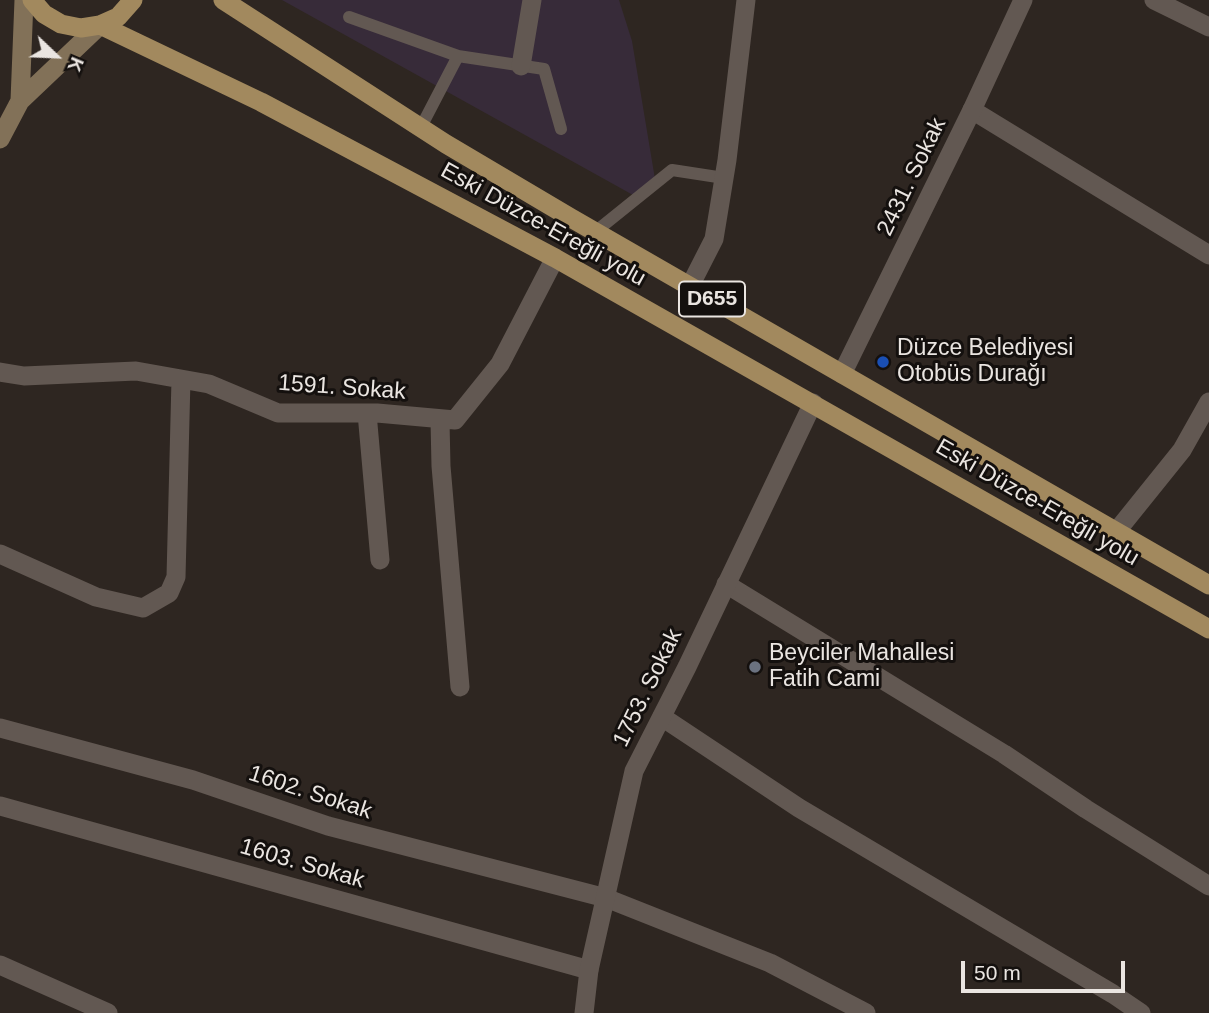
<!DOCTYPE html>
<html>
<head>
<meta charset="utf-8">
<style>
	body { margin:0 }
	#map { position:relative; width:1209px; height:1013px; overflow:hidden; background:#2e2621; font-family:Arial,sans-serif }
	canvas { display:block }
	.north { position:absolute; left:21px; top:21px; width:70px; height:70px; -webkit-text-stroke:5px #14100e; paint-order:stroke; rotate:113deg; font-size:19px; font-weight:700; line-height:28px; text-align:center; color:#eae5e1 }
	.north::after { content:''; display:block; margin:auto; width:24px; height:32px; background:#eae5e1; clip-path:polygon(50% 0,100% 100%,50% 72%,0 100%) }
	.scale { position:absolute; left:961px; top:961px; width:164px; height:32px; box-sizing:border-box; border:4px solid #eae5e1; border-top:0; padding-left:9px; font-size:21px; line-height:24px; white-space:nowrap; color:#eae5e1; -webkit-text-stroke:5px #14100e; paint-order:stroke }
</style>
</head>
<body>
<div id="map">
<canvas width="1209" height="1013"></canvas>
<div class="north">K</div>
<div class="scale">50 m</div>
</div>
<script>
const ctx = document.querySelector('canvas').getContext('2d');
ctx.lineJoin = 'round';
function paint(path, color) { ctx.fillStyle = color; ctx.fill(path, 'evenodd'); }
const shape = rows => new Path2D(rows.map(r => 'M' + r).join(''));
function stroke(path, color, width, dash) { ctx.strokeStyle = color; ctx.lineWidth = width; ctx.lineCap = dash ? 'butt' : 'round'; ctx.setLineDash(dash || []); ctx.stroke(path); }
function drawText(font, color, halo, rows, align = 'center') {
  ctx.font = font + ' Arial,sans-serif'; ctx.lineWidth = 6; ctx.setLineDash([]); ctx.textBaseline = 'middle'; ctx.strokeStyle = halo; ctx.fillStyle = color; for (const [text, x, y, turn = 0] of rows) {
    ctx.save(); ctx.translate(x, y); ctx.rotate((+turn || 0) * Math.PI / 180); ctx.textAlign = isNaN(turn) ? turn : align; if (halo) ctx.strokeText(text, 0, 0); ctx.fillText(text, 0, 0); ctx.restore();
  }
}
paint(shape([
	[282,0,619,0,632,41,655,179,642,200]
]), '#372b39');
stroke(shape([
	[349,17,458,56,544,69,561,129],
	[421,127,458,56],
	[595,232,672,170,724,178]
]), '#625852', 12);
stroke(shape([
	[1154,0,1209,27],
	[521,66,532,0],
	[972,110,1209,255],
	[690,286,714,239,727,160,746,0],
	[0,372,24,376,136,371,209,384,278,413,377,413,455,420,500,364,555,258],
	[367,413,380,560],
	[440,421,441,466,460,687],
	[1116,532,1182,450,1209,402],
	[0,554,96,597,143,608,169,593,176,577,181,379],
	[726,584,1004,754,1086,809,1209,886],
	[662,717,799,808,1113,994,1141,1013],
	[0,728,193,780,328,826,606,898,770,963,866,1013],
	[0,806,589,970],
	[0,965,108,1013]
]), '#625852', 19);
stroke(shape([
	[842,374,972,110,1023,0],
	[584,1013,589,970,634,771,687,667,813,403]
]), '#625852', 19);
stroke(shape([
	[20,101,24,0],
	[0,139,20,101,100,25]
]), '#827158', 19);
stroke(shape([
	[32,0,44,14,61,24,81,28,100,25,118,17,133,0],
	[223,0,446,144,571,218,1209,585],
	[100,25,261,102,555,258,1209,629]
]), '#a2895e', 19);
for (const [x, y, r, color] of [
	[883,362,7,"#1a4fb4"],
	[755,667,7,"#6b7280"]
]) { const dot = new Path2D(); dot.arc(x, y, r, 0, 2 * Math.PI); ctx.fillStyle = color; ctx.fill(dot); stroke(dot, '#14100e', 2.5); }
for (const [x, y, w] of [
	[712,299,66]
]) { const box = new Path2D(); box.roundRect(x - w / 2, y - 17.5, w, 35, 5); ctx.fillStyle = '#14100e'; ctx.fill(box); stroke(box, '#eae5e1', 2); }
drawText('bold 21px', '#eae5e1', null, [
	["D655",712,299]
]);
drawText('23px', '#eae5e1', '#14100e', [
	["2431. Sokak",912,177,-64],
	["Eski Düzce-Ereğli yolu",543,225,29],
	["1591. Sokak",342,388,4],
	["Eski Düzce-Ereğli yolu",1037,503,30],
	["1753. Sokak",648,688,-64],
	["1602. Sokak",310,793,18],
	["1603. Sokak",302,864,16]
]);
drawText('23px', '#eae5e1', '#14100e', [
	["Düzce Belediyesi",897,349],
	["Otobüs Durağı",897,375],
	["Beyciler Mahallesi",769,654],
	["Fatih Cami",769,680]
], 'left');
</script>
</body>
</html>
